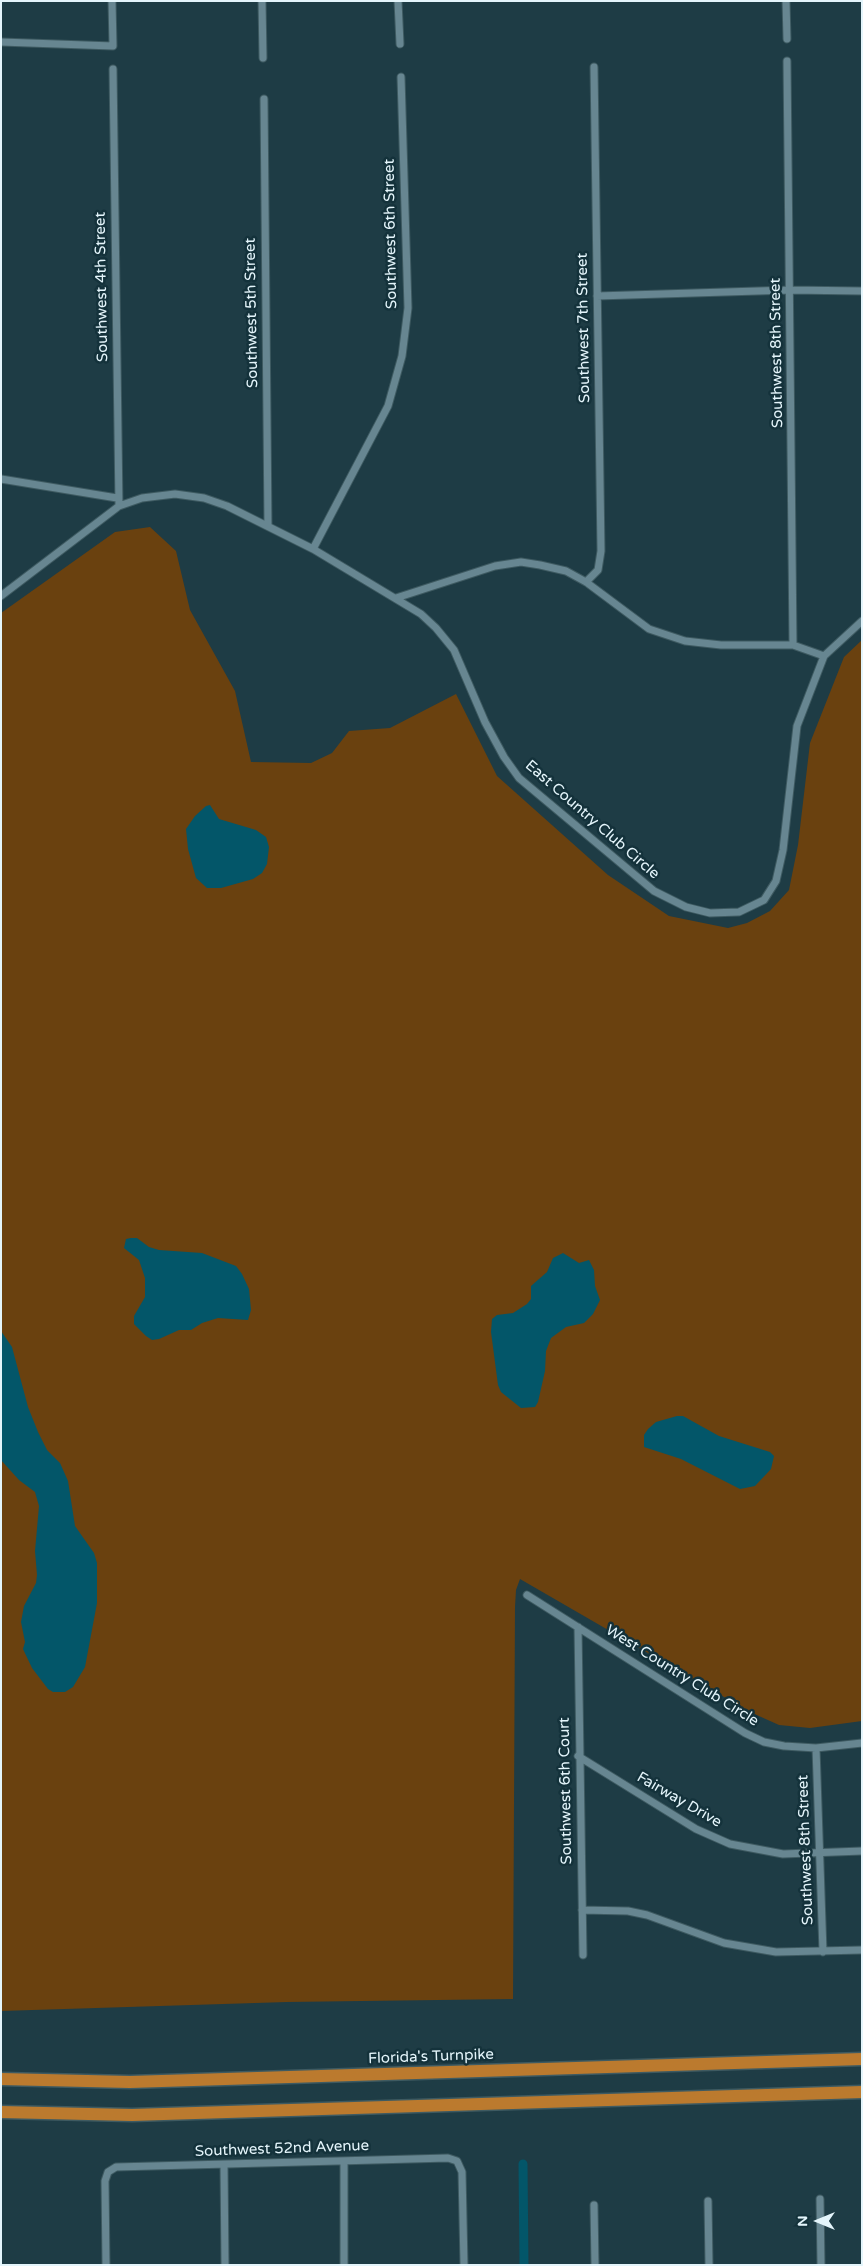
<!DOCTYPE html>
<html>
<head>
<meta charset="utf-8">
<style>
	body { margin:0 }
	#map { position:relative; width:863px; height:2266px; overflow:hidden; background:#1e3c45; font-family:"Varela Round",sans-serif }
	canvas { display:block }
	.frame { position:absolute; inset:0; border:2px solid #e4f5fb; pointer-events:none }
	.north { position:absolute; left:793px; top:2196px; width:50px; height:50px; -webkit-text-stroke:4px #14323b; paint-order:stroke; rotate:270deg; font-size:14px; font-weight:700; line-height:20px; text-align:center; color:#e4f5fb }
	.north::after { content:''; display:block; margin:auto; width:18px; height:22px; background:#e4f5fb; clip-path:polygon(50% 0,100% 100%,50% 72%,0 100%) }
</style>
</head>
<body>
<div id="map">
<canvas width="863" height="2266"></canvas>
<div class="frame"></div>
<div class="north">N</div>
</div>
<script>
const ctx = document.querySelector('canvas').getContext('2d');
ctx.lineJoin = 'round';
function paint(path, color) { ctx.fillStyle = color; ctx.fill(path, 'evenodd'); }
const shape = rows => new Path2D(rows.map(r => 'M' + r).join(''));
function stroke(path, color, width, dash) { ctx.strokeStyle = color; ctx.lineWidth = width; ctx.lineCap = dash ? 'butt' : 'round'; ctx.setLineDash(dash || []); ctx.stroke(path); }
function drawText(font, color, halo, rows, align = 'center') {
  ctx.font = font + ' "Varela Round",sans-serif'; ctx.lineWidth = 5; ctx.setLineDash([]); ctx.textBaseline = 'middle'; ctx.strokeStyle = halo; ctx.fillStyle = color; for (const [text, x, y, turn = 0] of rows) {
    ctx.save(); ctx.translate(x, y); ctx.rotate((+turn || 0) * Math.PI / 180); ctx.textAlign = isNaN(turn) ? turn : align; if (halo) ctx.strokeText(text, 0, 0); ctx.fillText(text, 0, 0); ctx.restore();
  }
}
paint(shape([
	[150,527,176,551,190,610,235,691,251,762,311,763,332,753,349,731,390,728,456,694,497,776,608,875,669,916,728,928,747,923,770,911,789,890,798,845,810,743,844,657,862,640,862,1721,810,1728,779,1725,750,1712,520,1579,516,1590,515,1607,513,1999,287,2002,1,2011,1,613,115,532]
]), '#6a410f');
paint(shape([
	[210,805,219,819,256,830,266,837,269,847,267,864,262,873,253,879,221,888,207,888,196,878,188,849,186,829,195,816,206,806],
	[131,1238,137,1238,149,1247,159,1250,202,1253,236,1266,242,1274,249,1289,251,1310,248,1320,218,1318,202,1323,191,1330,179,1330,159,1339,152,1340,146,1336,134,1324,134,1316,145,1297,145,1278,139,1260,124,1248,126,1239],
	[563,1253,579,1263,589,1260,594,1270,595,1286,600,1300,593,1314,584,1323,566,1327,551,1338,546,1351,545,1371,538,1402,535,1407,521,1408,501,1392,498,1385,491,1332,492,1319,497,1315,513,1313,527,1304,531,1299,531,1286,547,1272,553,1258],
	[1,1331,12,1347,28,1407,38,1432,47,1450,60,1463,68,1481,75,1526,94,1553,97,1563,97,1603,85,1667,73,1687,65,1692,53,1692,48,1689,32,1668,23,1649,25,1642,21,1622,24,1606,36,1583,37,1575,35,1551,39,1506,35,1492,19,1480,1,1460],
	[677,1416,683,1416,719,1436,770,1452,774,1456,771,1469,755,1486,740,1489,681,1459,644,1447,644,1435,648,1429,656,1422]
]), '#035669');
stroke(shape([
	[523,2164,524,2265]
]), '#035669', 9);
const minor = shape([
	[262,1,263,58],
	[398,1,400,44],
	[786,1,787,39],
	[1,42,113,46,112,1],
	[787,61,793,645],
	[113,69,119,506],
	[264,99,268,526],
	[597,296,790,290,862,291],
	[1,479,117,498],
	[313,549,388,406,402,356,408,308,401,77],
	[586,582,598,570,601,551,594,67],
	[1,596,119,506,142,498,175,494,204,498,227,506,313,549,421,614,436,628,454,650,485,722,504,757,519,778,654,891,686,907,710,913,739,912,764,900,776,881,783,850,797,726,824,656,862,621],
	[396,598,495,566,521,562,540,565,566,571,586,582,649,629,685,641,721,645,793,645,824,656],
	[527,1595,745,1733,764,1742,784,1746,816,1748,862,1743],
	[578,1627,583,1955],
	[816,1748,823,1952],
	[578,1756,696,1829,730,1844,783,1854,862,1851],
	[582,1910,628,1911,647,1915,724,1943,776,1952,862,1950],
	[344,2161,344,2265],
	[224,2165,225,2265],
	[820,2199,821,2265],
	[708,2201,709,2265],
	[594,2205,595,2265],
	[106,2265,105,2181,108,2172,116,2167,448,2158,457,2161,462,2172,464,2265]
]);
const motorway = shape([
	[1,2079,130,2082,862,2059],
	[1,2112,132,2115,862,2092]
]);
stroke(minor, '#3e5a61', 9);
stroke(motorway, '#3e5a61', 15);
stroke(minor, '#678691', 7);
stroke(motorway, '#bb7a2e', 12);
drawText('15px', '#e4f5fb', '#14323b', [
	["Southwest 6th Street",391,234,-91],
	["Southwest 4th Street",102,287,-91],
	["Southwest 5th Street",252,313,-91],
	["Southwest 7th Street",584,328,-91],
	["Southwest 8th Street",777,353,-91],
	["East Country Club Circle",592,820,41],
	["West Country Club Circle",682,1676,32],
	["Southwest 6th Court",566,1791,-91],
	["Fairway Drive",679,1800,30],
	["Southwest 8th Street",806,1850,-92],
	["Florida's Turnpike",431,2057,-2],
	["Southwest 52nd Avenue",282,2149,-2]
]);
</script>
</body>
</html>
